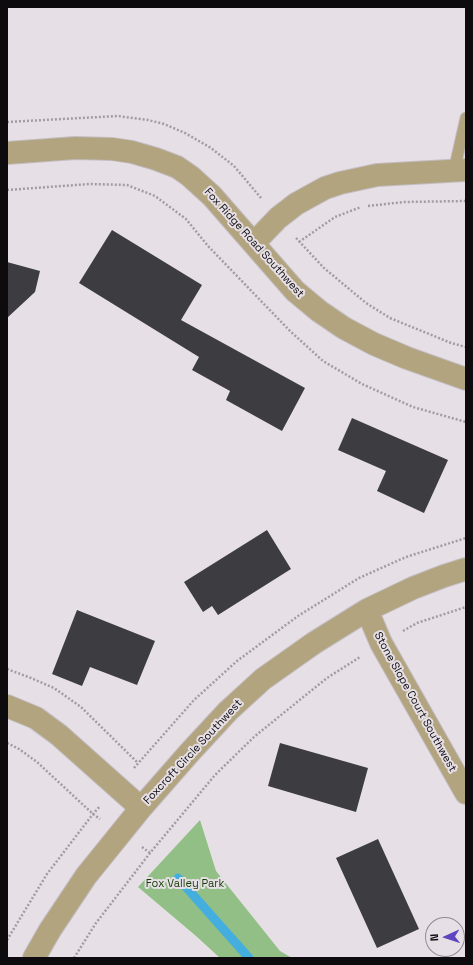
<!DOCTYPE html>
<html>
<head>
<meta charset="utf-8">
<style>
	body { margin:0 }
	#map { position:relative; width:473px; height:965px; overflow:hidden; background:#e6e0e6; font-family:"Space Grotesk",sans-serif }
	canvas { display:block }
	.frame { position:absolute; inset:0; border:8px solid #0d0b0d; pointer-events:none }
	.north { position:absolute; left:425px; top:917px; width:40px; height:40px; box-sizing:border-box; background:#e6e0e6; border:1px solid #8f8b8f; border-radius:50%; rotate:267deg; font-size:11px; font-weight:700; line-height:16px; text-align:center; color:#0d0b0d }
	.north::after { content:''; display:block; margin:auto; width:14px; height:18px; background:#6045be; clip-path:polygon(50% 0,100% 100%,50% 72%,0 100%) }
</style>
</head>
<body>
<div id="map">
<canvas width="473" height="965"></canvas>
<div class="frame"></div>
<div class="north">N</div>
</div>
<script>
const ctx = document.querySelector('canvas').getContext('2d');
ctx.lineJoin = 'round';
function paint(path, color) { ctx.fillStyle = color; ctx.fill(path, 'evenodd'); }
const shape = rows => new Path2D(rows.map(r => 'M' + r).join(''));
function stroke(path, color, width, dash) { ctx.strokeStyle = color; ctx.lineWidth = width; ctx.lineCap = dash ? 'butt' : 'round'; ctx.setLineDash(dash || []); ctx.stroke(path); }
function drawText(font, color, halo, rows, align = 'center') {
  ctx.font = font + ' "Space Grotesk",sans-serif'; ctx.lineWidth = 4; ctx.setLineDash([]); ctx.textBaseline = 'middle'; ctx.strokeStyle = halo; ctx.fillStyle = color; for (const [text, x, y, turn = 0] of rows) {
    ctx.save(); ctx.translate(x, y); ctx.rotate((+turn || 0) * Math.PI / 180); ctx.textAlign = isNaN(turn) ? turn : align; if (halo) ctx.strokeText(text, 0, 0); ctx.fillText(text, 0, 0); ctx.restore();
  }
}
paint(shape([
	[200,820,216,871,280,951,292,958,220,958,196,936,138,887]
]), '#92bf85');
stroke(shape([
	[178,878,249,958]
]), '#44aedf', 9);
paint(shape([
	[112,230,202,285,181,320,305,388,282,431,226,400,230,391,192,370,199,357,79,283],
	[7,262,40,271,35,292,7,318],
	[352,418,448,460,424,513,377,491,386,471,338,450],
	[267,530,291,569,218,615,212,606,203,612,184,582],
	[77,610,155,641,137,685,90,667,82,686,52,674],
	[280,743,368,768,356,812,268,786],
	[378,839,419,929,377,948,336,858]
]), '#3d3c41');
const lane = shape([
	[454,171,466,118]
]);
const street = shape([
	[7,153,75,148,112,149,132,152,156,159,177,167,190,176,212,196,295,291,319,311,344,328,374,344,407,358,466,379],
	[254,243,278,218,296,204,325,188,340,183,377,175,466,170],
	[367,610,381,643,466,793],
	[7,706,36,718,59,735,141,808],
	[34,958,50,930,86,876,141,808,190,752,228,711,263,679,314,643,367,610,413,588,444,576,466,569]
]);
stroke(lane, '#c3bec3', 13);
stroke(street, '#c3bec3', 24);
stroke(shape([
	[7,122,118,116,148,120,164,124,185,133,211,148,234,166,261,198],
	[7,190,90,184,127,185,155,196,186,219,208,246,290,331,323,361,362,384,413,407,466,422],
	[368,206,404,202,466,201],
	[296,238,324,268,366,303,390,318,451,343,466,347],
	[299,242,335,217,361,207],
	[403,631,417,623,466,607],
	[7,669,31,678,54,688,81,707,138,763],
	[7,743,19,749,37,762,93,814,100,819],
	[134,768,194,700,237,661,298,616,359,578,406,557,466,538],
	[142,847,150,853],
	[7,940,47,874,93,814,100,806],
	[74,958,96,923,150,853,215,775,255,736,327,678,360,657]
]), '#a19ca1', 2.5, [2, 2]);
stroke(lane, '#b2a47f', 11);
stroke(street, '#b2a47f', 22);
drawText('11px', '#0d0b0d', '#e6e0e6', [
	["Fox Ridge Road Southwest",254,243,48],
	["Stone Slope Court Southwest",415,702,61],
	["Foxcroft Circle Southwest",193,752,-47]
]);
drawText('11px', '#163b06', '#e6e0e6', [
	["Fox Valley Park",185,884]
]);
</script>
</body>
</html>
